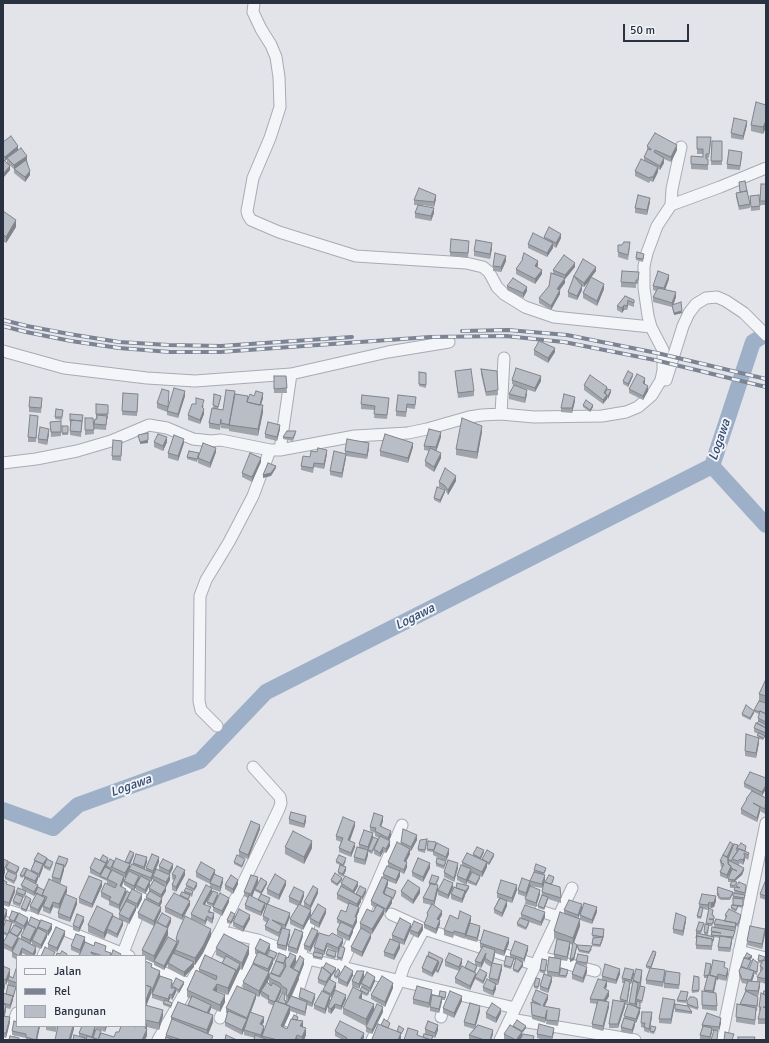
<!DOCTYPE html>
<html>
<head>
<meta charset="utf-8">
<style>
	body { margin:0 }
	#map { position:relative; width:769px; height:1043px; overflow:hidden; background:#e2e4ea; font-family:Signika,sans-serif }
	canvas { display:block }
	.frame { position:absolute; inset:0; border:4px solid #2a3141; pointer-events:none }
	.legend { position:absolute; left:16px; top:955px; width:130px; height:72px; box-sizing:border-box; background:#f1f3f7; border:1px solid #a1a5ae; margin:0; padding:5px 7px; list-style:none; font-size:12px; color:#2a3141 }
	.legend li { display:flex; align-items:center; gap:8px; height:20px }
	.legend b { width:20px; border:1px solid #a1a5ae }
	.scale { position:absolute; left:623px; top:24px; width:66px; height:18px; box-sizing:border-box; border:2px solid #2a3141; border-top:0; padding-left:5px; font-size:12px; line-height:14px; white-space:nowrap; color:#2a3141; -webkit-text-stroke:3px #f1f3f7; paint-order:stroke }
</style>
</head>
<body>
<div id="map">
<canvas width="769" height="1043"></canvas>
<div class="frame"></div>
<ul class="legend">
<li><b style="height:5px;background:#f4f5f8"></b>Jalan</li>
<li><b style="height:5px;background:#7c8393"></b>Rel</li>
<li><b style="height:11px;background:#b9bdc6"></b>Bangunan</li>
</ul>
<div class="scale">50 m</div>
</div>
<script>
const ctx = document.querySelector('canvas').getContext('2d');
ctx.lineJoin = 'round';
const shape = rows => new Path2D(rows.map(r => 'M' + r).join(''));
function stroke(path, color, width, dash) { ctx.strokeStyle = color; ctx.lineWidth = width; ctx.lineCap = dash ? 'butt' : 'round'; ctx.setLineDash(dash || []); ctx.stroke(path); }
function paint(path, color) { ctx.fillStyle = color; ctx.fill(path, 'evenodd'); }
function drawText(font, color, halo, rows, align = 'center') {
  ctx.font = font + ' Signika,sans-serif'; ctx.lineWidth = 4; ctx.setLineDash([]); ctx.textBaseline = 'middle'; ctx.strokeStyle = halo; ctx.fillStyle = color; for (const [text, x, y, turn = 0] of rows) {
    ctx.save(); ctx.translate(x, y); ctx.rotate((+turn || 0) * Math.PI / 180); ctx.textAlign = isNaN(turn) ? turn : align; if (halo) ctx.strokeText(text, 0, 0); ctx.fillText(text, 0, 0); ctx.restore();
  }
}
stroke(shape([
	[712,466,766,525],
	[3,810,53,828,78,805,200,761,266,692,712,466,753,342,766,334]
]), '#9eb0c8', 16);
const minor = shape([
	[254,3,253,12,261,29,271,45,276,57,279,77,280,107,270,138,253,178,247,211,248,215,251,220,279,232,356,256,466,263,483,267,489,272,497,287,504,294,525,307,554,317,651,327],
	[671,205,672,189,681,147],
	[3,351,64,368,147,378,195,381,291,374,388,352,449,342],
	[666,380,683,326,689,313,696,304,706,298,717,297,726,301,744,313,766,335],
	[501,414,504,358],
	[280,450,291,374],
	[3,463,36,459,77,451,111,441,149,425,167,428,193,439,211,441,221,440,270,450,280,450,355,436,408,433,427,429,469,417,482,415,501,414,534,417,602,416,626,412,638,407,652,395,661,380,663,370,663,350,651,327,648,316,644,288,644,266,647,253,657,226,671,205,720,187,766,168],
	[217,726,201,710,199,701,200,596,206,580,229,542,253,496,270,450],
	[3,909,42,921,129,956],
	[540,911,559,917],
	[391,914,424,929,536,965],
	[220,931,258,940,308,959,515,1008],
	[739,951,766,958],
	[123,953,143,901,141,897,123,888],
	[43,956,54,931],
	[300,956,309,925],
	[540,957,595,971],
	[145,964,190,985],
	[341,967,402,825],
	[441,1017,447,992],
	[220,1018,258,940],
	[510,1019,635,1040],
	[288,1021,308,959],
	[7,1040,17,1013],
	[158,1040,220,931,279,809,281,803,280,797,253,767],
	[372,1040,399,981,404,966,424,929],
	[500,1040,572,888],
	[721,1040,766,823]
]);
stroke(minor, '#a7abb4', 13);
stroke(minor, '#f4f5f8', 11);
const rail = shape([
	[3,320,27,326,69,334,119,342,169,345,221,346,352,337],
	[3,326,26,332,71,341,119,348,170,352,220,352,430,337,506,336,564,342,655,360,766,387],
	[462,331,508,330,567,335,657,353,766,379]
]);
stroke(rail, '#7c8393', 4);
stroke(rail, '#f1f3f7', 2.5, [8]);
paint(shape([
	[766,105,766,127,763,134,751,131,751,125],
	[747,125,743,140,731,138,731,133],
	[697,137,711,141,709,158,706,158,708,159,708,170,691,169,691,156,703,157,703,154,697,154],
	[3,138,4,142,18,150,27,160,30,175,25,182,14,173,14,169,7,163,7,159,5,161,10,170,3,178],
	[712,141,722,141,722,165,711,165],
	[647,146,677,150,671,162,664,159,664,163,660,170,658,169,658,172,653,182,650,181,649,183,635,176,635,171,644,160,644,157,647,151],
	[742,156,740,170,727,169,727,164],
	[739,182,747,191,750,204,750,208,739,210,736,197,736,193,740,192],
	[761,184,766,184,766,205,760,205],
	[759,195,760,210,751,211,750,196],
	[436,199,434,207,422,205,434,213,431,221,415,218,415,213,418,205,414,205,414,200],
	[650,202,647,215,635,213,635,208],
	[3,211,16,227,6,243,3,241],
	[544,237,561,238,556,248,553,246,553,248,547,257,528,248,528,244,544,239],
	[469,246,468,258,450,256,450,252],
	[630,247,628,260,618,257,618,252],
	[492,248,490,259,474,256,474,251],
	[644,256,643,262,636,260,636,258],
	[522,259,538,266,537,267,542,274,535,284,516,274,516,269,522,261],
	[506,261,501,272,493,271,493,266],
	[575,267,565,279,565,283,560,290,560,294,551,310,539,303,539,298,549,286,553,274,553,270],
	[596,271,591,277,604,289,597,306,583,298,583,293,589,281,584,287,582,286,582,290,577,300,568,297,568,292,574,276],
	[639,277,638,284,636,284,636,288,621,287,621,282],
	[669,279,665,290,676,297,673,305,682,313,674,315,672,307,653,302,653,297,656,291,653,290,653,286],
	[507,286,527,291,523,298,507,290],
	[625,296,634,300,634,307,628,305,627,310,624,310,622,313,617,310,617,306],
	[534,350,555,352,548,363,534,355],
	[481,369,497,371,498,395,486,396,481,374],
	[455,371,474,391,474,396,458,398],
	[419,372,426,373,426,388,419,386],
	[274,376,286,376,287,393,274,393],
	[633,376,628,387,623,384,623,381],
	[512,380,541,381,535,392,516,386,527,394,525,403,509,399,509,394,514,385,512,384],
	[645,383,645,384,648,391,643,400,629,393,629,389],
	[584,385,607,389,611,392,608,399,607,398,607,399,603,404,584,390],
	[123,393,138,399,137,416,122,415],
	[214,394,221,398,218,409,223,410,235,394,248,399,263,398,261,405,263,412,258,436,229,431,229,429,221,428,221,423,220,430,209,428,209,423,213,408],
	[185,396,178,418,167,415,167,412,157,408,157,403,168,407],
	[416,397,415,409,407,408,406,417,396,416,396,411],
	[575,401,572,413,561,412,561,408],
	[389,402,387,419,374,418,375,410,361,409,361,404],
	[42,403,41,413,29,412,29,407],
	[96,404,108,405,108,419,107,419,106,430,94,429,94,424,97,418,96,418],
	[204,405,203,408,204,414,200,424,188,420,188,415],
	[583,405,593,407,590,412,583,407],
	[56,409,63,410,62,420,55,419],
	[83,415,81,437,70,435,70,421],
	[85,418,93,418,94,434,85,435],
	[38,420,36,442,28,442,28,437],
	[61,421,61,436,51,437,50,422],
	[62,426,68,426,68,435,62,435],
	[280,429,277,441,265,438,265,434],
	[482,432,477,459,456,455,456,449],
	[296,433,293,441,283,439,283,437],
	[49,434,47,445,38,443,38,439],
	[441,437,436,451,441,458,434,472,425,466,425,461,429,451,424,450,424,446],
	[154,442,167,442,163,451,154,447],
	[184,443,178,461,168,458,168,453],
	[122,445,121,461,112,460,112,456],
	[413,447,408,463,380,456,380,451],
	[369,448,367,459,346,456,342,478,330,475,330,471,345,454,345,451],
	[216,452,210,468,198,463,198,459,197,462,187,459,187,457,199,456],
	[327,454,324,469,314,467,313,473,301,470,301,466,310,457],
	[261,462,252,482,242,477,242,473],
	[456,481,448,495,445,490,445,492,440,503,434,500,434,498,444,489,439,487,439,482],
	[766,679,766,738,765,737,763,740,757,738,758,734,754,732,754,728,758,723,758,718,759,714,754,712,754,710,759,701,759,694],
	[754,713,750,720,742,716,742,714],
	[759,743,756,758,745,756,745,751],
	[766,778,762,796,766,798,765,814,760,811,757,822,741,814,741,809,746,801,746,799,752,791,744,787,744,783],
	[289,819,306,821,304,828,289,824],
	[383,821,381,826,391,836,389,841,390,846,386,853,383,852,380,857,374,854,374,850,372,854,368,852,368,855,365,865,354,862,354,857,359,847,359,844,378,841,379,838,375,836,375,833,370,831,370,827],
	[355,826,350,841,355,847,351,857,339,852,339,848,341,842,336,840,336,836],
	[260,829,248,859,239,856,239,851],
	[417,840,411,851,410,851,410,854,406,862,407,867,404,874,400,872,400,876,396,884,388,881,388,884,387,887,396,893,393,900,392,900,392,903,386,913,384,912,384,914,372,934,360,928,360,923,373,912,375,908,371,905,371,901,383,877,383,874,388,866,388,862,401,844,401,842],
	[427,841,425,853,418,851,418,849],
	[436,846,449,854,446,861,446,863,444,869,436,866,436,863,443,860,433,855,433,852,427,851,427,849],
	[733,846,737,851,737,848,746,849,745,851,749,853,749,857,748,860,745,858,745,860,743,865,740,863,739,865,744,870,742,875,734,881,735,887,736,887,736,886,746,888,745,895,734,893,735,888,730,888,730,885,732,882,728,882,728,879,731,870,727,879,720,876,720,872,722,868,721,867,720,861],
	[285,847,312,848,304,864,285,854],
	[484,852,481,859,482,860,482,859,494,856,489,865,487,864,487,867,482,877,480,876,480,878,476,886,468,883,468,880,476,874,471,872,466,885,457,880,457,876,462,865,462,862,473,856,473,854],
	[134,855,130,865,130,868,125,878,124,878,124,880,129,871,129,869,133,865,133,863,147,862,144,869,146,870,146,868,159,862,153,875,153,878,151,882,150,882,150,885,145,894,136,890,136,887,134,891,124,885,124,881,122,887,126,893,142,899,137,909,136,908,136,910,129,924,123,921,123,925,117,938,107,933,104,939,88,932,88,925,113,916,119,919,119,914,120,912,119,911,119,909,109,905,109,901,101,897,101,892,115,888,107,884,107,880,107,881,90,873,90,868,100,860,108,861,106,866,106,867,106,866,114,861,125,862],
	[34,860,47,860,43,867,43,868,39,878,38,878,38,879,36,884,38,889,44,890,52,880,52,877,68,861,65,868,64,868,64,870,60,884,67,892,65,894,77,904,70,922,58,918,58,913,63,900,59,909,53,907,50,914,43,911,43,905,38,915,30,910,30,906,36,895,35,894,34,896,26,892,26,894,24,898,21,896,23,899,20,907,13,904,13,901,16,894,16,892,22,889,21,885,24,880,24,876,23,878,20,877,20,875,27,871,31,871,34,862],
	[245,861,242,868,234,864,234,862],
	[336,861,346,861,344,866,346,870,343,877,338,874,340,865,336,863],
	[53,864,50,871,44,868,44,866],
	[159,866,173,868,169,875,170,880,166,887,166,891,162,898,162,902,160,906,161,911,154,926,138,918,138,913,146,899,146,897,149,891,149,888,153,881,153,876,159,870],
	[6,868,19,869,16,875,17,878,14,884,5,879,5,877,8,871,6,870],
	[430,868,423,882,412,876,412,872],
	[458,868,454,882,444,877,444,872],
	[534,870,546,870,544,875,545,880,542,888,530,886,530,881,538,873,534,872],
	[196,872,215,874,223,882,220,892,212,889,212,892,205,904,211,912,214,917,212,924,207,920,205,925,191,919,191,914,210,887,210,884,196,877],
	[172,874,185,875,176,892,172,890,172,885,174,880,172,879],
	[342,878,337,886,331,882,331,880],
	[439,879,436,885,438,890,434,906,442,915,439,920,440,924,436,934,424,928,424,924,427,918,427,913,431,905,423,903,423,898,430,886,429,885,429,883],
	[554,879,552,884,561,898,561,903,548,899,544,910,538,908,538,906,542,895,542,892,545,882],
	[3,880,15,892,9,907,3,905],
	[258,882,252,897,258,900,261,894,255,891,255,889,267,884,261,894,270,901,268,904,290,917,285,929,290,935,286,951,277,948,277,944,280,936,279,937,265,930,265,926,267,923,263,920,263,916,266,906,265,905,265,907,261,916,245,909,245,905,248,898,244,896,244,892],
	[766,882,766,900,760,898,760,894],
	[341,883,358,886,354,893,356,894,366,892,362,900,361,899,361,902,358,906,359,911,356,917,357,922,353,930,353,932,349,941,337,935,337,930,340,924,337,923,337,919,346,912,349,905,337,899,337,894,341,887],
	[238,884,233,894,225,889,225,885],
	[186,885,197,886,194,891,186,887],
	[286,885,279,900,267,894,267,889],
	[102,886,92,908,79,903,79,898],
	[530,886,540,894,536,907,525,904,526,897,518,894,518,890],
	[453,888,448,899,438,895,438,890],
	[456,888,469,888,465,895,465,894,462,903,451,899,451,894],
	[517,890,512,903,506,901,507,906,502,917,494,913,494,909,499,898,497,898,497,893],
	[717,890,733,894,730,900,721,900,718,898,718,896,717,896],
	[184,891,193,894,192,897,190,896,189,900,190,905,182,920,165,912,165,907,184,893],
	[401,891,420,893,413,904,401,896],
	[318,893,310,910,311,915,303,930,290,924,290,919,298,906,289,902,289,897,304,896,300,905,309,910,304,906,304,902],
	[733,893,745,898,744,900,743,900,743,908,738,907,736,912,731,909,731,907,733,905],
	[218,896,213,907,207,904,207,902],
	[31,901,26,912,21,910,21,908],
	[716,901,714,907,711,908,709,907,708,910,703,909,701,919,697,918,697,916,699,907,699,904],
	[229,902,222,916,213,911,213,907],
	[582,904,578,918,580,919,580,915,597,912,592,924,580,920,580,926,574,943,577,945,592,949,589,954,579,952,577,947,574,960,570,962,573,945,570,944,570,947,567,961,561,960,560,973,568,973,566,978,549,976,552,981,548,993,540,990,540,986,547,975,547,971,554,958,554,954,560,940,554,938,554,931,564,914,564,910],
	[709,908,713,912,712,916,714,919,714,922,712,926,709,926,708,935,711,936,711,931,714,927,714,924,724,921,726,918,725,917,725,915,741,917,738,927,736,926,733,940,732,939,730,952,718,951,718,947,720,938,714,937,713,943,712,943,712,950,696,949,696,938,697,934,696,934,696,931,704,925,701,934,704,934],
	[326,913,319,928,310,923,310,918],
	[521,914,545,917,541,926,529,922,529,924,526,930,517,926,517,923,521,918],
	[18,915,14,924,12,923,10,932,15,925,15,921,28,922,27,924,52,929,48,936,47,935,47,937,41,949,32,945,32,941,30,944,36,952,34,956,28,956,22,953,21,956,17,956,17,960,12,957,12,952,3,948,3,943,7,936,3,934,3,928,9,921,9,919],
	[22,929,24,930,21,936,21,939,18,940,18,937,22,931],
	[235,916,231,924,227,923,227,920],
	[250,919,243,932,233,926,233,922],
	[458,919,471,920,470,923,480,930,477,942,466,939,466,935,469,924,465,939,454,935,453,938,444,935,444,930],
	[84,921,79,932,73,930,73,925],
	[686,921,683,936,673,933,673,929],
	[171,922,168,928,168,935,161,948,176,942,176,939,211,936,203,953,195,965,194,965,194,967,184,977,168,968,168,964,164,970,154,965,154,963,145,959,145,956,142,956,142,950],
	[411,927,423,930,418,938,410,934,410,931,404,945,395,941,400,948,394,960,384,956,384,952,392,940,392,935],
	[604,931,603,939,600,947,592,946,593,938,592,935],
	[765,934,762,949,747,945,747,941],
	[65,935,57,952,48,948,48,944],
	[318,935,343,943,341,947,345,950,342,961,337,959,338,953,327,947,324,955,323,955,322,960,313,958,314,952,314,947,318,936,310,952,304,949,304,945],
	[303,936,297,954,288,951,288,946],
	[85,937,80,954,71,950,71,946],
	[371,938,362,957,351,951,351,947],
	[85,942,106,951,111,956,79,956],
	[480,943,509,943,504,956,495,953,493,963,502,969,498,985,496,985,496,989,493,996,483,991,483,987,489,980,491,967,485,963,485,960,481,968,477,966,477,968,475,973,476,976,487,975,483,984,475,979,470,990,455,983,455,978,459,971,445,966,445,961,462,963,459,971,465,968,475,965,475,961,481,948,480,948],
	[216,948,249,954,242,970,240,969,228,995,217,991,216,992,225,1002,220,1012,211,1008,209,1013,213,1022,208,1034,213,1040,165,1040,166,1035,171,1023,171,1017,188,1005,191,999,187,997,187,990,199,972,199,969,222,963,224,959,216,955],
	[270,948,267,955,277,955,274,961,273,961,273,963,269,972,269,979,266,984,269,983,269,976,271,973,286,957,296,962,293,969,304,964,299,977,299,979,292,996,299,998,299,997,315,998,312,1007,307,1005,305,1016,290,1011,290,1013,284,1027,287,1029,298,1019,298,1020,303,1027,306,1035,304,1040,254,1040,255,1038,244,1035,244,1030,245,1027,242,1035,225,1026,225,1022,227,1013,226,1013,226,1008,243,988,243,982,253,964,257,954,255,954,255,949],
	[281,991,282,993,286,995,286,1001,284,1000,285,997,278,1002,277,1002,281,992],
	[261,993,261,996,268,1000,268,1003,274,1006,264,1031,262,1025,264,1022,251,1012,256,998,256,996,259,997],
	[528,950,523,963,523,966,518,973,513,971,513,969,515,960,514,960,511,969,504,967,504,965,510,957,510,954],
	[326,954,336,955,335,959,326,956],
	[656,954,651,968,665,975,663,987,646,984,646,980,650,969,646,968,646,966],
	[427,956,443,961,438,973,436,972,436,971,432,977,422,972,422,968],
	[588,958,587,966,576,963,576,961],
	[744,958,752,958,749,959,751,962,748,969,758,966,757,975,754,974,752,981,757,982,757,977,761,972,760,971,760,966,761,963,758,962,758,960,765,960,765,961,766,961,766,984,760,982,760,986,758,996,756,996,758,1001,757,1011,756,1011,755,1025,736,1022,736,1017,740,1004,745,992,747,984,742,983,739,976,739,971],
	[713,960,725,968,728,974,726,981,718,979,716,981,714,993,717,1006,717,1011,702,1009,702,991,704,991,707,978,704,978,704,976,711,966,709,976,710,976],
	[145,961,160,975,160,976,172,984,171,988,172,986,184,984,179,993,176,991,176,992,172,1000,170,998,169,1001,172,1005,171,1008,163,1005,164,1002,152,998,152,994,151,993,146,1006,163,1016,159,1030,147,1027,147,1036,85,1039,85,1040,79,1036,79,1033,82,1026,107,1026,105,1032,95,1028,95,1031,93,1038,101,1033,114,1037,119,1032,136,1027,145,1026],
	[547,962,545,974,540,972,540,970],
	[3,966,10,974,10,976,13,978,17,969,17,988,16,987,13,999,10,1009,6,1008,5,1016,10,1022,6,1038,3,1037,3,993,6,994,13,987,8,985,8,981,6,985,5,984,5,987,3,993],
	[323,968,336,970,331,977,330,979,336,987,331,998,330,997,330,1000,325,1014,314,1009,314,1005,323,992,323,990,325,986,318,983,318,979],
	[634,970,631,984,630,984,627,1005,625,1005,618,1028,609,1028,609,1024,620,1001,620,999,624,983,622,983,622,978],
	[587,972,583,983,572,979,572,974],
	[340,973,337,979,334,977,334,975],
	[620,974,616,984,607,982,607,986,605,989,609,996,606,1002,609,1007,603,1031,592,1028,592,1024,597,1004,590,1003,590,999,602,980,602,976],
	[353,975,347,987,338,983,338,978],
	[642,975,641,986,645,989,642,1003,640,1003,640,1011,636,1023,635,1023,635,1025,632,1034,621,1032,621,1027,629,1004,633,980],
	[364,976,375,981,370,992,369,991,369,994,367,996,362,994,362,999,374,1010,366,1026,343,1014,343,1008,360,991,362,988,361,983,359,989,352,986,352,981],
	[694,976,699,977,699,992,692,993],
	[680,978,679,989,664,988,664,983],
	[540,982,538,989,534,988,534,986],
	[393,988,385,1007,371,999,371,995],
	[335,990,346,999,341,1010,335,1008,331,1014,328,1012,328,1007],
	[766,991,766,1024,758,1024,758,1019,760,1012,759,1011,759,1007,763,994],
	[432,994,429,1008,413,1004,413,999],
	[446,994,445,1000,442,1000,439,1013,430,1011,430,1007,439,996],
	[688,994,686,1003,677,1002,677,1000],
	[548,999,545,1006,560,1013,558,1026,546,1024,547,1016,545,1023,532,1019,531,1007,531,1002,532,1003,532,1000],
	[462,1001,454,1018,443,1013,443,1008],
	[687,1001,698,1008,698,1010,689,1007,692,1012,692,1014,675,1012,675,1004,687,1006],
	[675,1004,671,1024,659,1023,659,1019],
	[480,1011,475,1028,493,1034,491,1040,469,1040,469,1035,474,1029,464,1026,464,1022],
	[383,1012,372,1034,366,1032,366,1027],
	[486,1013,501,1013,496,1023,486,1018],
	[652,1017,649,1033,644,1031,644,1028,641,1027,641,1023],
	[428,1021,438,1025,438,1030,435,1038,433,1037,432,1040,404,1040,408,1028,418,1031,418,1036,423,1037,424,1034,427,1034,425,1034,425,1029],
	[721,1023,718,1032,712,1031,710,1040,700,1040,700,1035,702,1029,702,1025],
	[17,1026,40,1026,37,1040,26,1040,26,1038,12,1035,12,1031],
	[46,1026,57,1026,56,1032,46,1030],
	[513,1026,526,1028,522,1033,522,1036,520,1040,506,1040,504,1039,504,1034],
	[656,1029,654,1034,650,1033,650,1031],
	[335,1031,364,1038,362,1040,343,1040,335,1036],
	[554,1032,552,1040,544,1040,537,1038,537,1034]
]), '#9fa3aa');
paint(shape([
	[747,121,747,125,743,140,743,136],
	[766,121,766,127,763,134,763,127],
	[677,145,677,150,671,162,671,157],
	[18,146,18,150,7,158,7,159,5,161,5,157],
	[27,156,27,160,14,170,14,165],
	[664,158,664,163,660,170,660,166],
	[10,166,10,170,3,178,3,174],
	[658,167,658,172,653,182,653,177],
	[30,171,30,175,25,182,25,177],
	[436,195,436,199,434,207,434,202],
	[650,198,650,202,647,215,647,210],
	[434,208,434,213,431,221,431,216],
	[16,220,16,227,6,243,6,237],
	[561,234,561,238,556,248,556,243],
	[492,243,492,248,490,259,490,254],
	[553,243,553,248,547,257,547,253],
	[506,256,506,261,501,272,501,267],
	[538,261,538,266,535,270,535,266],
	[575,263,575,267,565,279,565,275],
	[596,267,596,271,584,287,584,283],
	[542,270,542,274,535,284,535,279],
	[669,275,669,279,664,293,664,288],
	[565,278,565,283,557,293,557,289],
	[604,284,604,289,597,306,597,301],
	[582,286,582,290,577,300,577,296],
	[527,287,527,291,523,298,523,293],
	[560,290,560,294,551,310,551,306],
	[676,292,676,297,673,306,672,303],
	[628,300,628,305,627,310,627,306],
	[624,305,624,310,622,313,622,308],
	[682,311,682,313,674,315,674,313],
	[555,348,555,352,548,363,548,358],
	[633,374,633,376,628,387,628,384],
	[541,376,541,381,535,392,535,388],
	[645,378,645,383,643,388,643,383],
	[648,386,648,391,643,400,643,396],
	[527,390,527,394,525,403,525,398],
	[611,390,611,392,608,399,608,396],
	[185,391,185,396,178,418,178,414],
	[263,393,263,398,259,412,259,408],
	[607,395,607,399,603,404,603,400],
	[575,397,575,401,572,413,572,408],
	[263,405,263,412,258,436,258,429],
	[593,405,593,407,590,412,590,410],
	[204,409,204,414,200,424,200,420],
	[280,425,280,429,277,441,277,437],
	[482,426,482,432,477,459,477,452],
	[49,429,49,434,47,445,47,440],
	[441,432,441,437,436,452,436,447],
	[167,437,167,442,163,451,163,446],
	[184,439,184,443,178,461,178,456],
	[148,440,148,443,140,444,140,442],
	[369,443,369,448,367,459,367,455],
	[413,443,413,447,408,463,408,458],
	[216,448,216,452,210,468,210,463],
	[327,450,327,454,324,469,324,464],
	[441,453,441,458,434,472,434,467],
	[346,454,346,458,342,478,342,473],
	[261,458,261,462,252,482,252,477],
	[276,466,276,468,271,476,263,478,263,475],
	[456,476,456,481,448,495,448,490],
	[445,490,445,492,440,503,440,500],
	[754,711,754,713,750,720,750,718],
	[759,738,759,743,756,758,756,753],
	[766,785,766,789,762,796,762,792],
	[760,807,760,812,757,822,757,818],
	[306,816,306,821,304,828,304,824],
	[383,816,383,821,380,830,380,826],
	[355,822,355,826,348,845,348,840],
	[260,825,260,829,248,859,248,855],
	[391,831,391,836,388,843,388,838],
	[373,833,373,838,368,850,368,847],
	[417,835,417,840,411,851,411,847],
	[312,841,312,848,304,864,304,857],
	[390,841,390,846,386,853,386,849],
	[355,843,355,847,351,857,351,853],
	[733,844,733,846,727,860,727,858],
	[383,847,383,852,380,857,380,853],
	[410,849,410,854,404,865,404,861],
	[449,849,449,854,446,861,446,857],
	[368,850,368,855,365,865,365,860],
	[484,850,484,852,480,860,480,858],
	[134,853,134,855,130,865,130,868,125,878,125,873],
	[744,853,745,860,743,865,743,860,744,855],
	[494,854,494,856,489,865,489,863],
	[147,857,147,862,144,871,144,867],
	[159,857,159,862,153,875,153,871],
	[47,858,47,860,43,867,43,864],
	[108,858,108,861,106,866,106,867,100,876,100,874],
	[407,862,407,867,404,874,404,870],
	[487,862,487,867,482,877,482,872],
	[430,863,430,868,423,882,423,877],
	[458,863,458,868,454,882,454,878],
	[43,864,43,868,39,878,39,874],
	[173,864,173,868,169,876,169,871],
	[64,865,64,870,60,884,60,879],
	[731,866,731,871,727,879,727,875],
	[19,867,19,869,16,875,16,873],
	[346,867,346,870,343,877,343,874],
	[744,868,744,870,742,875,734,882,734,880],
	[5,869,5,873,3,878,3,874],
	[471,869,471,874,466,885,466,880],
	[185,870,185,875,176,892,176,887],
	[215,870,215,874,210,884,210,880],
	[400,871,400,876,396,884,396,880],
	[153,873,153,878,151,882,151,878],
	[38,875,38,879,35,886,35,881],
	[170,875,170,880,166,887,166,882],
	[545,875,545,880,542,888,542,884],
	[124,876,124,880,120,890,120,886],
	[139,876,139,880,136,885,136,887,134,891,134,886],
	[480,876,480,878,476,886,476,884],
	[258,877,258,882,251,899,251,894],
	[223,878,223,882,220,892,220,887],
	[342,878,342,880,337,886,337,884],
	[238,880,238,884,233,894,233,889],
	[388,880,388,884,384,895,383,893],
	[102,881,102,886,92,908,92,904],
	[150,881,150,885,145,894,145,890],
	[286,881,286,885,279,900,279,895],
	[530,881,530,886,526,897,526,893],
	[267,882,267,884,261,895,261,892],
	[358,882,358,886,353,895,353,891],
	[197,883,197,886,194,891,194,889],
	[453,883,453,888,448,899,448,895],
	[38,885,38,889,34,896,34,892],
	[438,885,438,890,434,906,434,901],
	[517,885,517,890,512,903,512,898],
	[469,886,469,888,465,895,465,892],
	[15,887,15,892,9,907,9,903],
	[67,887,67,892,59,909,59,904],
	[166,887,166,891,161,899,161,895],
	[212,888,212,892,203,908,203,904],
	[420,888,420,893,413,904,413,900],
	[126,889,126,894,119,909,119,905],
	[318,889,318,893,310,910,310,906],
	[366,889,366,892,362,900,362,897],
	[540,890,540,894,536,907,536,903],
	[465,891,465,896,462,903,462,899],
	[304,892,304,896,300,907,300,902],
	[218,893,218,896,213,907,213,904],
	[142,894,142,899,137,909,137,904],
	[716,896,716,901,714,907,711,908,711,903],
	[361,897,361,902,357,909,357,904],
	[548,897,548,899,544,910,544,908],
	[45,898,45,902,38,915,38,910],
	[162,898,162,902,159,908,159,904],
	[229,898,229,902,222,916,222,911],
	[392,898,392,903,386,913,386,909],
	[31,899,31,901,26,912,26,910],
	[77,899,77,904,70,922,70,918],
	[190,901,190,905,182,920,182,915],
	[507,901,507,906,502,917,502,913],
	[53,902,53,907,50,914,50,909],
	[709,902,709,907,708,910,708,905],
	[265,903,265,907,261,916,261,912],
	[582,904,582,909,578,919,578,915],
	[136,906,136,910,129,924,129,919],
	[161,907,161,911,154,926,154,921],
	[359,907,359,911,355,921,355,917],
	[597,907,597,912,592,924,592,920],
	[326,909,326,913,319,928,319,923],
	[384,909,384,914,372,934,372,929],
	[7,910,7,915,3,925,3,920],
	[311,910,311,915,303,930,303,926],
	[442,911,442,915,437,923,437,919],
	[545,912,545,917,541,926,541,922],
	[18,913,18,915,14,924,14,921],
	[214,913,214,917,212,924,212,919],
	[290,913,290,917,285,929,285,925],
	[113,914,113,920,107,929,107,933,104,939,104,933],
	[235,914,235,916,231,924,231,922],
	[250,915,250,919,243,932,243,927],
	[207,916,207,920,205,925,205,921],
	[471,916,471,920,465,939,465,934],
	[84,917,84,921,79,932,79,928],
	[357,917,357,922,353,930,353,932,349,941,349,936],
	[686,917,686,921,683,936,683,931],
	[28,918,28,922,24,930,24,926],
	[171,918,171,922,168,928,168,935,155,961,154,961,154,956,166,928],
	[580,919,580,926,573,945,573,938],
	[440,920,440,924,436,934,436,929],
	[123,921,123,925,117,938,117,934],
	[736,923,736,928,735,932,735,927],
	[52,924,52,929,48,936,48,931],
	[411,924,411,929,410,930,410,931,404,945,404,940],
	[423,925,423,930,418,938,418,933],
	[480,926,480,930,477,942,477,938],
	[36,928,36,932,32,940,30,945,30,940],
	[22,929,22,931,18,937,18,941,12,952,12,948,17,936],
	[211,929,211,936,203,953,195,965,195,958],
	[604,929,603,939,600,947,600,945],
	[765,929,765,934,762,949,762,944],
	[290,930,290,935,286,951,286,946],
	[65,931,65,935,57,952,57,948],
	[318,931,318,935,310,952,310,947],
	[303,932,303,936,297,954,297,949],
	[47,933,47,937,41,949,41,945],
	[371,934,371,938,362,957,362,952],
	[85,937,85,942,80,954,80,950],
	[509,938,509,943,504,956,504,951],
	[732,938,732,942,730,952,730,948],
	[343,939,343,943,338,953,338,948],
	[177,942,177,947,175,950,175,952,164,970,164,966],
	[570,942,570,947,567,961,567,957],
	[327,943,327,947,324,955,324,951],
	[400,943,400,948,394,960,394,955],
	[270,944,270,948,265,958,265,954],
	[577,945,574,960,570,962,570,960],
	[528,946,528,950,524,963,524,959],
	[36,947,36,952,34,956,33,956,33,954],
	[249,947,249,954,242,970,242,963],
	[22,948,22,953,21,956,19,956],
	[495,950,495,954,492,967,492,963],
	[656,952,656,954,651,969,651,967],
	[486,953,485,960,481,968,481,963],
	[296,956,296,962,290,974,290,967],
	[752,956,752,958,748,960,748,958],
	[273,958,273,963,269,972,269,979,262,992,261,991,261,993,259,997,259,991,268,973,268,969],
	[304,959,304,964,299,977,299,973],
	[443,959,443,961,438,973,438,971],
	[462,959,462,963,459,971,459,967],
	[438,961,438,966,432,977,432,973],
	[194,962,194,967,184,977,184,972],
	[523,963,523,966,518,973,518,971],
	[240,964,240,969,228,995,228,988,236,970],
	[502,965,502,969,498,985,498,980],
	[587,967,587,972,583,983,583,978],
	[336,968,336,970,331,977,331,975],
	[10,969,10,974,6,985,6,980],
	[620,969,620,974,616,984,616,980],
	[728,969,728,974,726,981,726,976],
	[634,970,634,975,631,984,631,980],
	[642,970,642,975,640,987,640,983],
	[160,971,160,975,152,994,152,990],
	[353,971,353,975,347,987,347,983],
	[364,971,364,976,359,989,359,984],
	[754,971,754,976,751,984,751,980],
	[299,972,299,979,288,1003,288,996],
	[476,973,476,978,475,977,475,979,470,990,470,986],
	[487,973,487,975,483,984,483,981],
	[331,974,331,978,326,986,326,982],
	[718,974,718,979,717,981,717,977],
	[375,977,375,981,370,992,370,988],
	[552,977,552,981,548,993,548,989],
	[716,977,716,982,713,995,713,991],
	[607,981,607,986,604,993,604,988],
	[184,982,184,984,179,993,179,990],
	[630,982,630,987,627,1005,627,1001],
	[760,982,760,986,758,996,758,991],
	[5,983,5,987,3,993,3,988],
	[336,983,336,987,331,998,331,994],
	[393,983,393,988,385,1007,385,1002],
	[638,983,638,988,635,1009,635,1004],
	[217,984,217,991,213,997,213,990],
	[496,984,496,989,493,996,493,991],
	[151,987,151,994,145,1009,145,1002],
	[176,988,176,992,172,1000,172,995],
	[281,988,281,992,275,1006,275,1002],
	[432,990,432,994,429,1008,429,1003],
	[609,991,609,996,604,1004,604,1000],
	[362,992,362,999,359,998],
	[170,994,170,998,168,1003,168,999],
	[256,994,256,998,247,1022,247,1018],
	[315,994,315,998,312,1007,312,1003],
	[225,995,225,1002,220,1012,220,1005],
	[330,995,330,1000,325,1014,325,1009],
	[346,995,346,999,341,1010,341,1006],
	[548,995,548,999,543,1010,543,1006],
	[13,996,13,1000,10,1009,10,1005],
	[462,996,462,1001,454,1018,454,1013],
	[442,997,442,1002,439,1013,439,1009],
	[675,1000,675,1004,671,1024,671,1019],
	[307,1002,307,1006,305,1016,305,1012],
	[609,1002,609,1007,603,1031,603,1026],
	[625,1002,625,1007,618,1028,618,1024],
	[335,1004,335,1008,331,1014,331,1009],
	[374,1004,374,1010,366,1026,366,1019],
	[6,1005,6,1010,4,1019,4,1014],
	[211,1005,211,1009,206,1019,206,1015],
	[290,1006,290,1013,281,1032,281,1026],
	[480,1006,480,1011,475,1029,475,1025],
	[383,1007,383,1012,372,1034,372,1030],
	[640,1008,640,1013,636,1023,636,1019],
	[501,1009,501,1013,496,1023,496,1018],
	[163,1010,163,1016,159,1030,159,1023],
	[547,1010,547,1015,545,1023,545,1018],
	[652,1012,652,1017,649,1033,649,1029],
	[213,1015,213,1022,207,1037,207,1030],
	[10,1017,10,1022,6,1038,6,1033],
	[264,1017,264,1022,260,1029,260,1024],
	[721,1018,721,1023,719,1032,719,1027],
	[247,1019,247,1024,242,1035,242,1030],
	[303,1021,303,1028,300,1026],
	[635,1021,635,1025,632,1034,632,1030],
	[147,1024,147,1036,145,1040,142,1040,145,1028],
	[438,1025,438,1030,435,1038,435,1033],
	[39,1026,40,1026,39,1031,37,1040,36,1040],
	[73,1026,74,1026,74,1029,71,1040,69,1040],
	[95,1026,95,1031,92,1040,92,1037],
	[106,1026,107,1026,105,1032,105,1027],
	[264,1026,264,1031,261,1040,261,1035],
	[526,1026,526,1028,522,1033,522,1036,520,1040,516,1040],
	[306,1028,306,1035,304,1040,302,1040,302,1037],
	[554,1028,554,1032,552,1040,552,1037],
	[712,1028,712,1032,710,1040,710,1037],
	[493,1030,493,1034,491,1040,490,1040],
	[364,1033,364,1038,362,1040,360,1040],
	[401,1033,401,1040,398,1040],
	[297,1035,297,1040,295,1040]
]), '#82848b');
const building = shape([
	[756,102,766,105,766,121,763,127,751,125,756,102],
	[734,118,747,121,743,136,731,133,734,118],
	[655,133,677,145,671,157,655,150,654,152,664,158,660,166,644,157,648,149,651,150,651,149,647,146,655,133],
	[11,136,18,146,5,157,3,155,3,142,11,136],
	[697,137,711,137,709,154,706,154,706,159,708,159,708,165,691,164,691,156,703,157,703,149,697,149,697,137],
	[712,141,722,141,722,161,711,161,712,141],
	[21,148,27,156,14,165,7,158,21,148],
	[729,150,742,152,740,166,727,164,729,150],
	[3,159,10,166,3,174,3,159],
	[641,159,658,167,653,177,650,177,649,178,635,171,641,159],
	[26,160,30,171,25,177,14,169,26,160],
	[745,181,747,191,740,192,739,182,745,181],
	[761,184,766,184,766,201,760,201,761,184],
	[419,188,436,195,434,202,414,200,419,188],
	[747,191,750,204,739,206,736,193,747,191],
	[638,195,650,198,647,210,635,208,638,195],
	[759,195,760,206,751,207,750,196,759,195],
	[418,205,434,208,431,216,415,213,418,205],
	[3,211,16,220,6,237,3,234,3,211],
	[549,227,561,234,556,243,544,237,549,227],
	[533,233,553,243,547,253,528,244,533,233],
	[451,239,469,241,468,253,450,252,451,239],
	[476,240,492,243,490,254,474,251,476,240],
	[624,242,630,242,628,255,618,252,618,245,622,245,624,242],
	[637,252,644,254,643,259,636,258,637,252],
	[495,253,506,256,501,267,493,266,495,253],
	[524,253,538,261,535,266,542,270,535,279,516,269,523,259,522,259,524,253],
	[564,255,575,263,565,275,553,270,564,255],
	[583,259,596,267,584,283,574,276,583,259],
	[622,271,639,272,638,280,636,280,636,283,621,282,622,271],
	[658,271,669,275,664,288,653,286,658,271],
	[551,273,565,278,557,289,560,290,551,306,539,298,549,286,551,273],
	[574,276,582,286,577,296,568,292,574,276],
	[591,277,604,284,597,301,583,293,591,277],
	[513,278,527,287,523,293,507,286,513,278],
	[658,288,676,292,672,303,653,297,658,288],
	[625,296,634,300,634,303,628,300,627,306,624,305,622,308,617,306,625,296],
	[681,302,682,311,674,313,672,305,681,302],
	[539,341,555,348,548,358,534,350,539,341],
	[516,368,541,376,535,388,512,380,516,368],
	[471,369,474,391,458,393,455,371,471,369],
	[481,369,497,371,498,390,486,392,481,369],
	[628,371,633,374,628,384,623,381,628,371],
	[419,372,426,373,426,385,419,384,419,372],
	[637,374,645,378,643,383,648,386,643,396,629,389,637,374],
	[590,375,607,387,604,393,607,395,603,400,584,385,590,375],
	[274,376,286,376,287,388,274,389,274,376],
	[514,385,527,390,525,398,509,394,514,385],
	[174,388,185,391,178,414,167,411,174,388],
	[162,389,169,391,168,407,157,403,162,389],
	[607,389,611,390,608,396,607,396,607,395,605,393,607,389],
	[226,390,235,391,229,425,230,425,221,423,221,419,220,425,209,423,212,408,223,410,226,390],
	[256,391,263,393,260,405,247,402,248,399,250,394,254,396,256,391],
	[123,393,138,394,137,412,122,411,123,393],
	[214,394,221,396,218,407,213,405,214,394],
	[235,394,248,396,247,402,259,405,263,405,258,429,229,425,235,394],
	[564,394,575,397,572,408,561,408,564,394],
	[362,395,389,398,387,415,374,414,375,406,361,404,362,395],
	[398,395,416,397,415,405,407,404,406,412,396,411,398,395],
	[30,397,42,398,41,408,29,407,30,397],
	[196,398,204,400,202,407,204,409,200,420,188,415,192,404,196,404,196,398],
	[586,400,593,405,590,410,583,405,586,400],
	[96,404,108,405,108,414,96,414,96,404],
	[56,409,63,410,62,417,55,417,56,409],
	[70,414,83,415,82,421,71,420,71,421,70,421,70,414],
	[30,415,38,416,36,438,28,437,30,415],
	[97,415,107,416,106,425,94,424,95,419,97,419,97,415],
	[85,418,93,418,94,430,85,430,85,418],
	[462,418,482,426,477,452,456,449,462,418],
	[71,420,82,421,81,432,70,431,71,420],
	[61,421,61,432,51,432,50,422,61,421],
	[268,422,280,425,277,437,265,434,268,422],
	[62,426,68,426,68,433,62,433,62,426],
	[40,427,49,429,47,440,38,439,40,427],
	[429,429,441,432,436,447,424,446,429,429],
	[287,431,296,431,293,438,283,437,287,431],
	[148,433,148,440,140,442,138,435,148,433],
	[158,434,167,437,163,446,154,442,158,434],
	[385,434,413,443,408,458,380,451,385,434],
	[174,435,184,439,178,456,168,453,174,435],
	[347,439,369,443,367,455,345,451,347,439],
	[113,440,122,441,121,456,112,456,113,440],
	[203,443,216,448,210,463,198,458,203,443],
	[318,448,327,450,324,464,314,463,313,468,301,466,303,456,310,457,311,451,317,452,318,448],
	[430,448,441,453,434,467,425,461,430,448],
	[189,451,199,453,197,459,187,457,189,451],
	[334,451,346,454,342,473,330,471,334,451],
	[250,453,261,458,252,477,242,473,250,453],
	[268,463,276,466,271,473,263,475,268,463],
	[445,468,456,476,448,490,444,485,439,482,445,468],
	[437,487,445,490,440,500,434,498,437,487],
	[766,679,766,696,759,694,766,679],
	[759,701,766,703,766,714,760,711,760,712,754,710,759,701],
	[746,705,754,711,750,718,742,714,746,705],
	[760,711,766,714,766,722,758,718,760,711],
	[759,721,766,725,766,728,757,723,759,721],
	[756,723,766,728,766,733,754,728,756,723],
	[759,733,765,736,763,738,757,735,759,733],
	[746,734,759,738,756,753,745,751,746,734],
	[750,772,766,778,766,785,762,792,744,783,750,772],
	[752,791,766,798,765,809,753,803,760,807,757,818,741,809,747,799,746,799,752,791],
	[291,812,306,816,304,824,289,819,291,812],
	[374,813,383,816,380,826,391,831,388,838,375,831,376,828,370,827,374,813],
	[343,817,355,822,348,840,355,843,351,853,339,848,343,838,336,836,343,817],
	[251,821,260,825,248,855,239,851,251,821],
	[403,829,417,835,411,847,401,842,403,829],
	[364,830,373,833,368,847,359,844,364,830],
	[293,831,312,841,304,857,285,847,293,831],
	[380,836,390,841,386,849,383,847,380,853,374,849,380,836],
	[373,837,378,839,372,851,368,850,373,837],
	[427,839,425,850,418,849,420,840,427,839],
	[428,841,436,842,435,847,434,850,427,849,428,841],
	[397,842,410,849,404,861,407,862,404,870,388,862,397,842],
	[730,842,733,844,727,857,723,855,730,842],
	[437,843,449,849,446,857,433,851,437,843],
	[741,843,746,846,745,851,737,848,741,843],
	[734,844,738,845,736,850,738,851,735,855,731,861,728,859,734,844],
	[357,847,368,850,365,860,354,857,357,847],
	[477,847,484,850,480,858,473,854,477,847],
	[739,849,749,853,748,855,744,853,744,855,745,856,743,860,740,859,738,861,732,859,739,849],
	[487,850,494,854,489,863,482,859,487,850],
	[130,851,134,853,129,863,125,862,130,851],
	[38,853,47,858,43,864,34,860,38,853],
	[467,853,487,862,482,872,462,862,467,853],
	[136,854,147,857,144,867,133,863,136,854],
	[152,854,159,857,153,871,146,868,152,854],
	[103,855,108,858,106,863,100,860,103,855],
	[237,855,245,859,242,866,234,862,237,855],
	[339,855,346,858,343,865,336,861,339,855],
	[723,855,728,858,728,864,731,866,727,875,720,872,724,864,721,863,722,861,720,861,723,855],
	[59,856,68,859,65,866,56,863,59,856],
	[95,858,106,863,100,874,90,868,95,858],
	[116,858,130,864,125,873,112,867,116,858],
	[418,858,430,863,423,877,412,872,418,858],
	[437,858,446,861,444,866,436,863,437,858],
	[3,859,8,861,5,868,3,867,3,859],
	[47,859,53,862,50,868,44,866,47,859],
	[110,859,114,861,111,868,106,866,110,859],
	[163,859,173,864,169,871,159,866,163,859],
	[448,860,458,863,454,878,444,872,448,860],
	[728,860,744,868,742,872,734,880,728,879,732,869,737,871,731,868,731,866,729,865,728,860],
	[35,861,43,864,39,874,31,870,35,861],
	[9,862,19,867,16,873,6,868,9,862],
	[201,862,215,870,210,880,196,872,201,862],
	[56,863,64,865,60,879,52,877,56,863],
	[132,864,153,873,151,878,129,869,132,864],
	[536,864,546,868,544,873,534,870,536,864],
	[340,865,346,867,343,874,338,872,340,865],
	[461,865,471,869,466,880,457,876,461,865],
	[177,866,185,870,176,887,172,885,176,876,172,874,177,866],
	[387,866,400,871,396,880,383,874,387,866],
	[105,867,111,870,107,879,100,876,105,867],
	[3,868,5,869,3,874,3,868],
	[24,868,27,869,23,876,20,875,24,868],
	[27,869,38,875,35,881,24,876,27,869],
	[156,869,170,875,166,882,153,876,156,869],
	[112,870,124,876,120,886,126,889,119,905,109,900,111,897,101,892,105,883,115,888,117,884,107,879,112,870],
	[8,871,17,875,14,881,5,877,8,871],
	[129,871,139,876,134,886,124,881,129,871],
	[472,872,480,876,476,884,468,880,472,872],
	[534,872,545,875,542,884,530,881,534,872],
	[335,873,342,878,337,884,331,880,335,873],
	[214,874,223,878,220,887,210,883,214,874],
	[275,874,286,881,279,895,267,889,275,874],
	[231,875,238,880,233,889,225,885,231,875],
	[251,875,258,877,251,894,244,892,251,875],
	[432,875,439,877,435,885,429,883,432,875],
	[549,875,554,877,552,883,550,884,545,882,549,875],
	[89,876,102,881,92,904,79,898,89,876],
	[141,876,150,881,145,890,136,885,141,876],
	[345,876,358,882,353,891,341,883,345,876],
	[382,877,388,880,383,893,392,898,386,909,371,901,382,877],
	[25,878,38,885,34,892,21,885,25,878],
	[261,878,267,882,261,892,255,889,261,878],
	[522,878,530,881,526,893,518,890,522,878],
	[49,879,67,887,59,904,53,902,50,909,43,906,47,897,42,895,49,879],
	[189,879,197,883,194,889,186,885,189,879],
	[444,879,453,883,448,895,438,890,444,879],
	[3,880,7,882,6,884,15,887,9,903,3,901,3,880],
	[154,880,166,887,161,895,149,888,154,880],
	[408,880,420,888,413,900,401,891,408,880],
	[501,880,517,885,512,898,497,893,501,880],
	[732,881,737,882,735,886,730,885,732,881],
	[544,882,560,887,561,898,542,892,544,882],
	[739,882,746,885,745,893,734,890,735,887,740,888,736,886,739,882],
	[765,882,766,882,766,896,760,894,765,882],
	[431,883,438,885,434,901,423,898,431,883],
	[457,883,469,886,465,892,464,892,465,891,456,888,457,883],
	[206,885,212,888,203,904,211,907,208,912,214,913,212,919,207,916,205,921,191,914,206,885],
	[313,886,318,889,310,906,304,902,313,886],
	[341,886,361,897,357,904,337,894,341,886],
	[360,886,366,889,362,897,356,894,360,886],
	[530,886,540,890,536,903,525,899,530,886],
	[38,887,44,890,42,896,35,893,38,887],
	[294,887,304,892,300,902,289,897,294,887],
	[386,887,396,891,393,898,384,894,386,887],
	[454,887,465,891,462,899,451,894,454,887],
	[718,887,733,892,730,898,721,898,718,896,719,894,717,894,718,891,717,890,718,887],
	[18,888,26,891,24,895,16,892,18,888],
	[186,888,193,891,192,894,184,891,186,888],
	[132,889,142,894,137,904,127,899,132,889],
	[127,891,130,893,121,910,119,909,127,891],
	[150,891,162,898,159,904,146,897,150,891],
	[213,891,218,893,213,904,207,902,213,891],
	[182,892,190,895,188,899,180,895,182,892],
	[37,893,45,898,38,910,30,906,37,893],
	[174,893,190,901,182,915,165,907,174,893],
	[220,893,229,898,222,911,213,907,220,893],
	[733,893,745,895,744,898,733,896,733,893],
	[16,894,23,897,20,904,13,901,16,894],
	[65,894,77,899,70,918,58,913,65,894],
	[261,894,270,898,267,904,258,900,261,894],
	[702,894,716,896,714,902,711,903,709,902,708,905,699,904,702,894],
	[249,895,265,903,261,912,245,905,249,895],
	[542,895,548,897,544,908,538,906,542,895],
	[26,896,31,899,26,910,21,908,26,896],
	[500,898,507,901,502,913,494,909,500,898],
	[733,898,743,899,743,906,733,905,733,898],
	[145,899,161,907,154,921,138,913,145,899],
	[569,900,582,904,578,915,564,910,569,900],
	[126,901,136,906,129,919,119,914,126,901],
	[349,903,359,907,355,917,357,917,353,926,337,919,341,910,346,912,349,903],
	[584,903,597,907,592,920,580,915,584,903],
	[267,904,290,913,285,925,272,920,282,926,279,933,265,926,269,919,263,916,267,904],
	[299,904,311,910,303,926,290,919,299,904],
	[318,904,326,909,319,923,310,918,318,904],
	[432,904,442,911,437,919,440,920,436,929,424,924,428,915,427,913,432,904],
	[377,905,384,909,372,929,360,923,367,909,373,912,377,905],
	[525,905,545,912,541,922,521,914,525,905],
	[732,905,738,906,736,910,731,907,732,905],
	[97,906,113,914,104,933,88,925,97,906],
	[700,907,703,908,701,917,697,916,700,907],
	[3,908,7,910,3,920,3,908],
	[709,908,713,910,712,915,714,916,714,919,709,919,714,920,712,924,706,923,709,908],
	[239,909,250,915,243,927,233,922,239,909],
	[729,909,741,915,738,924,736,924,736,923,724,921,727,916,725,915,729,909],
	[12,911,18,913,14,921,9,919,12,911],
	[460,911,471,916,465,934,454,931,453,933,444,930,450,915,458,919,460,911],
	[231,912,235,914,231,922,227,920,231,912],
	[560,912,580,919,573,938,554,931,560,912],
	[19,913,28,918,24,926,15,921,19,913],
	[162,913,171,918,166,927,157,922,162,913],
	[676,913,686,917,683,931,673,929,676,913],
	[77,914,84,917,79,928,73,925,77,914],
	[113,916,123,921,117,934,107,929,113,916],
	[185,916,211,929,203,946,195,958,175,950,179,941,176,939,178,932,185,916],
	[31,917,40,921,37,929,28,924,31,917],
	[400,918,411,924,404,940,392,935,400,918],
	[520,918,529,921,526,928,517,923,520,918],
	[716,919,736,923,735,927,714,924,716,919],
	[6,920,12,922,8,934,3,932,3,928,6,920],
	[41,920,52,924,48,931,38,927,41,920],
	[414,921,423,925,418,933,410,930,414,921],
	[156,922,168,928,154,956,142,950,156,922],
	[341,922,353,928,349,936,337,930,341,922],
	[699,922,704,923,701,931,696,931,699,922],
	[470,923,480,926,477,938,466,935,470,923],
	[27,924,36,928,30,940,21,936,27,924],
	[705,924,709,925,707,933,704,932,705,924],
	[14,925,22,929,17,936,10,932,14,925],
	[750,926,765,929,762,944,747,941,750,926],
	[56,927,65,931,57,948,48,944,56,927],
	[712,927,735,931,733,937,711,935,712,932,721,933,711,931,712,927],
	[38,928,47,933,41,945,32,940,38,928],
	[282,928,290,930,286,946,277,944,282,928],
	[312,928,318,931,310,947,304,945,312,928],
	[361,928,371,934,362,952,351,947,361,928],
	[593,928,604,929,603,937,592,935,593,928],
	[295,929,303,932,297,949,288,946,295,929],
	[484,930,509,938,504,951,480,943,484,930],
	[9,932,18,937,12,948,3,943,9,932],
	[319,933,329,936,332,933,343,939,338,948,327,943,324,951,314,947,319,933],
	[697,933,714,937,713,941,712,939,697,936,696,938,697,933],
	[76,934,85,937,80,950,71,946,76,934],
	[224,934,249,947,242,963,216,948,224,934],
	[697,936,712,939,712,946,696,945,697,936],
	[720,936,732,938,730,948,718,947,720,936],
	[168,937,177,942,164,966,154,961,168,937],
	[603,937,600,945,592,944,593,938,603,937],
	[19,938,36,947,33,954,22,948,19,956,12,952,19,938],
	[260,939,270,944,265,954,255,949,260,939],
	[390,939,400,943,394,955,384,952,390,939],
	[557,939,570,942,567,957,554,954,557,939],
	[515,941,528,946,524,959,510,954,515,941],
	[85,942,94,946,95,942,106,946,105,951,111,953,110,956,103,956,91,952,91,953,97,956,79,956,85,942],
	[573,942,577,945,592,946,589,952,579,950,577,945,574,957,570,960,573,942],
	[340,946,345,948,342,958,337,957,340,946],
	[483,946,495,950,492,963,485,958,486,953,481,963,475,961,483,946],
	[45,947,55,952,53,956,41,956,45,947],
	[328,949,336,952,335,957,326,954,328,949],
	[113,950,121,954,120,956,111,956,113,950],
	[270,950,277,953,274,959,267,956,270,950],
	[62,951,67,954,66,956,56,956,57,953,60,954,62,951],
	[653,951,656,952,651,967,646,966,653,951],
	[258,952,273,958,268,969,253,963,258,952],
	[314,952,323,954,322,958,313,956,314,952],
	[429,952,443,959,438,971,436,970,439,962,438,961,428,956,429,952],
	[173,953,194,962,184,972,168,963,173,953],
	[279,953,286,956,284,963,276,961,279,953],
	[290,953,296,956,290,967,299,972,288,996,286,995,287,989,282,986,280,983,271,979,269,976,270,973,280,977,286,966,285,961,287,957,288,958,290,953],
	[449,953,462,959,459,967,445,961,449,953],
	[747,953,752,956,748,958,744,958,747,953],
	[578,954,588,956,587,963,576,961,578,954],
	[205,955,236,970,228,988,217,984,213,990,225,995,220,1005,187,990,196,970,216,980,217,976,199,969,205,955],
	[759,955,765,957,764,960,763,960,762,961,758,960,759,955],
	[226,956,240,964,236,972,236,970,222,963,226,956],
	[300,956,304,959,299,973,299,972,293,969,300,956],
	[427,956,438,961,432,973,422,968,427,956],
	[506,956,514,958,511,967,504,965,506,956],
	[549,957,561,959,559,973,547,971,549,957],
	[516,958,523,963,518,971,513,969,516,958],
	[744,958,751,960,747,969,741,966,744,958],
	[542,959,547,960,545,971,540,970,542,959],
	[753,959,758,963,757,972,749,969,753,959],
	[713,960,725,962,724,967,728,969,726,976,718,974,717,977,710,975,713,960],
	[763,960,766,961,766,979,757,977,763,968,760,966,763,960],
	[145,961,152,964,151,967,160,971,152,990,151,989,151,987,145,985,145,961],
	[276,961,284,964,284,968,279,976,271,973,276,961],
	[468,961,477,966,474,972,465,968,468,961],
	[326,963,336,968,331,975,330,974,331,974,323,968,326,963],
	[492,963,502,965,498,980,489,978,492,963],
	[576,963,587,967,583,978,572,974,576,963],
	[706,963,711,964,709,975,704,976,706,963],
	[253,964,269,972,259,991,243,982,253,964],
	[605,964,620,969,616,980,602,976,605,964],
	[3,966,10,969,6,980,3,979,3,966],
	[345,966,353,971,347,983,338,978,345,966],
	[462,966,476,973,470,986,455,978,462,966],
	[322,967,331,974,326,982,318,979,322,967],
	[741,967,754,971,751,980,742,979,739,971,741,967],
	[561,968,568,970,566,976,559,975,561,968],
	[625,968,634,970,631,980,622,978,625,968],
	[650,968,665,970,663,982,646,980,650,968],
	[16,969,17,969,17,983,8,980,9,976,13,978,16,969],
	[338,969,340,971,337,977,334,975,338,969],
	[480,969,487,973,483,981,475,977,480,969],
	[636,969,642,970,640,983,633,980,636,969],
	[357,971,364,971,359,984,352,981,357,971],
	[666,971,680,973,679,985,664,983,666,971],
	[367,972,375,977,370,988,361,983,367,972],
	[544,974,552,977,548,989,540,986,544,974],
	[708,975,716,977,713,991,704,990,708,975],
	[160,976,172,980,171,988,176,988,172,995,170,994,168,999,152,994,160,976],
	[382,976,393,983,385,1002,371,995,382,976],
	[694,976,699,977,699,990,692,991,694,976],
	[176,978,184,982,179,990,172,986,176,978],
	[536,978,540,979,538,987,534,986,536,978],
	[329,979,336,983,331,994,323,990,329,979],
	[487,979,496,984,493,991,483,987,487,979],
	[598,979,607,981,604,988,609,991,604,1000,590,999,598,979],
	[625,980,630,982,627,1001,620,999,625,980],
	[633,981,638,983,635,1004,629,1003,633,981],
	[748,981,760,982,758,991,745,990,748,981],
	[267,982,271,986,273,983,281,988,275,1002,268,999,269,996,261,991,267,982],
	[8,985,16,987,13,997,13,996,6,994,8,985],
	[145,985,151,987,145,1002,145,985],
	[237,986,256,994,247,1018,226,1008,237,986],
	[417,986,432,990,429,1003,413,999,417,986],
	[640,986,645,987,642,1001,636,999,640,986],
	[353,987,362,992,359,998,374,1004,366,1019,343,1008,353,987],
	[362,987,369,991,367,994,360,990,362,987],
	[301,988,315,994,312,1003,299,997,301,988],
	[335,990,346,995,341,1006,335,1004,331,1009,328,1007,335,990],
	[536,990,548,995,543,1006,560,1009,558,1021,546,1020,547,1010,545,1018,532,1015,531,1002,541,1005,532,1000,536,990],
	[322,991,330,995,325,1009,314,1005,322,991],
	[440,991,446,992,445,998,439,996,440,991],
	[450,991,462,996,454,1013,443,1008,450,991],
	[681,991,688,992,686,1001,677,1000,681,991],
	[702,991,716,993,717,1006,702,1005,702,991],
	[746,991,758,997,757,1006,740,1004,746,991],
	[764,991,766,991,766,995,763,994,764,991],
	[3,993,13,996,10,1005,3,1003,3,993],
	[282,993,285,995,284,1000,286,1001,285,1004,278,1002,282,993],
	[761,993,766,995,766,1007,763,1007,766,1008,766,1019,758,1019,761,1007,759,1007,761,993],
	[432,995,442,997,439,1009,430,1007,432,995],
	[192,996,211,1005,207,1013,188,1005,192,996],
	[291,996,307,1002,305,1012,286,1005,291,996],
	[690,997,694,997,697,999,698,1008,687,1004,687,1001,690,997],
	[663,998,675,1000,671,1019,659,1019,663,998],
	[165,1000,172,1003,171,1006,163,1003,165,1000],
	[598,1000,609,1002,603,1026,592,1024,598,1000],
	[613,1000,625,1002,618,1024,609,1024,613,1000],
	[275,1001,290,1006,281,1026,287,1029,291,1019,303,1021,300,1026,306,1028,302,1037,297,1035,295,1040,278,1040,262,1036,275,1001],
	[637,1001,640,1002,640,1009,636,1007,637,1001],
	[178,1002,213,1015,207,1030,171,1017,178,1002],
	[470,1003,480,1006,475,1025,464,1022,470,1003],
	[492,1003,501,1009,496,1018,486,1013,492,1003],
	[3,1004,6,1005,4,1014,3,1014,3,1004],
	[377,1004,383,1007,372,1030,366,1027,377,1004],
	[628,1004,640,1008,636,1019,624,1016,628,1004],
	[675,1004,688,1006,692,1012,675,1009,675,1004],
	[737,1004,756,1008,755,1020,736,1017,737,1004],
	[145,1005,163,1010,159,1023,145,1020,145,1005],
	[228,1011,247,1019,242,1030,225,1022,228,1011],
	[250,1012,264,1017,260,1024,264,1026,261,1035,244,1030,250,1012],
	[642,1012,652,1012,649,1029,644,1027,645,1023,641,1023,642,1012],
	[707,1013,721,1018,719,1027,702,1025,707,1013],
	[294,1015,298,1017,297,1020,292,1019,294,1015],
	[3,1016,10,1017,6,1033,3,1033,3,1016],
	[624,1018,635,1021,632,1030,621,1027,624,1018],
	[172,1019,213,1036,211,1040,182,1040,166,1035,172,1019],
	[384,1019,390,1023,388,1028,381,1025,384,1019],
	[517,1020,526,1026,522,1031,513,1026,517,1020],
	[14,1021,17,1022,17,1026,39,1026,36,1040,26,1037,26,1034,12,1031,14,1021],
	[340,1021,364,1033,360,1040,346,1040,347,1038,335,1031,340,1021],
	[428,1021,438,1025,435,1033,425,1029,428,1021],
	[145,1023,147,1024,145,1028,147,1029,142,1040,98,1040,101,1033,114,1037,116,1032,119,1032,121,1026,133,1026,136,1027,136,1026,145,1026,145,1023],
	[378,1024,401,1033,398,1040,374,1040,372,1039,378,1024],
	[539,1024,554,1028,552,1037,537,1034,539,1024],
	[478,1025,493,1030,490,1040,485,1040,469,1035,478,1025],
	[510,1025,522,1032,516,1040,504,1034,510,1025],
	[58,1026,73,1026,69,1040,55,1040,58,1026],
	[82,1026,95,1026,92,1037,79,1033,82,1026],
	[399,1026,404,1029,401,1034,401,1033,397,1031,399,1026],
	[651,1026,656,1027,654,1032,650,1031,651,1026],
	[703,1026,712,1028,710,1037,700,1035,703,1026],
	[408,1028,418,1031,417,1035,431,1040,404,1040,408,1028],
	[96,1029,101,1031,98,1040,97,1040,97,1039,93,1038,96,1029],
	[714,1030,718,1031,717,1040,711,1040,714,1030],
	[725,1032,734,1034,732,1040,724,1040,725,1032],
	[424,1034,433,1036,431,1040,423,1037,424,1034],
	[523,1034,534,1036,533,1040,520,1040,523,1034],
	[74,1035,85,1038,84,1040,73,1040,74,1035],
	[226,1035,237,1040,225,1040,226,1035],
	[255,1035,268,1040,254,1040,255,1035],
	[10,1036,19,1038,18,1040,9,1040,10,1036],
	[87,1036,97,1039,97,1040,86,1040,87,1036],
	[166,1037,174,1040,165,1040,166,1037],
	[738,1037,755,1037,754,1040,738,1040,738,1037]
]);
paint(building, '#b9bdc6');
stroke(building, '#82848b', 1);
drawText('italic 13px', '#364d73', '#f1f3f7', [
	["Logawa",720,440,-71],
	["Logawa",415,617,-27],
	["Logawa",131,786,-20]
]);
</script>
</body>
</html>
